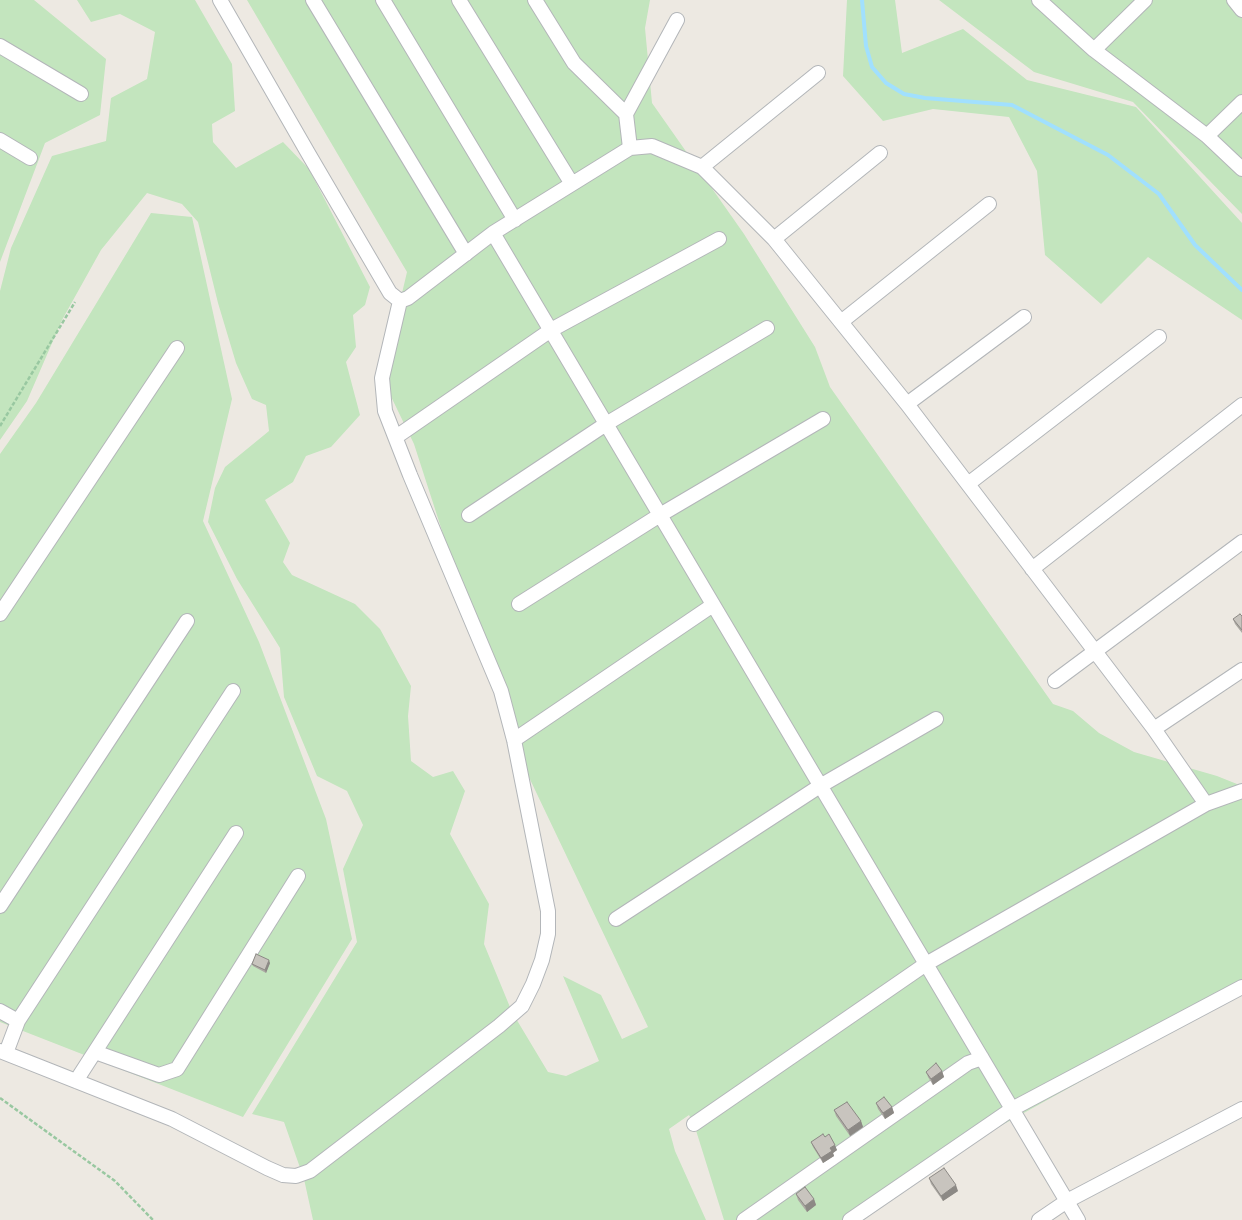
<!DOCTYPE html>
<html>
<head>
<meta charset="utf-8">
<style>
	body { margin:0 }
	canvas { display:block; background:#ede9e2 }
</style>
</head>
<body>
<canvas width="1242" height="1220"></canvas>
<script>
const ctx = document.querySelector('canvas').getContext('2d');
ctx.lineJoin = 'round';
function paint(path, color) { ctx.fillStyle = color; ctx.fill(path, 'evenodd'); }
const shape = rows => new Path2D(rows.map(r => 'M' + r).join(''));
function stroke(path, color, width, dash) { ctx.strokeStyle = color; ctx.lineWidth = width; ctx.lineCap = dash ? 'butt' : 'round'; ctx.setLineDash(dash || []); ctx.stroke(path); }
paint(shape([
	[0,0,34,0,106,59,100,115,45,143,0,262],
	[77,0,195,0,232,64,235,111,212,124,213,142,236,168,283,142,309,169,370,287,365,305,353,315,356,347,346,362,360,415,331,447,306,456,293,482,265,500,290,543,283,562,292,575,355,604,380,629,411,686,408,716,411,761,433,777,453,771,465,791,450,834,489,904,484,944,512,1012,548,1072,566,1076,599,1061,563,976,601,995,622,1039,648,1027,506,729,414,444,382,378,407,272,247,0,650,0,645,28,652,103,744,234,815,347,830,387,1053,704,1073,711,1099,733,1134,752,1217,776,1242,786,1242,992,930,1165,850,1220,724,1220,694,1124,689,1115,669,1129,675,1151,706,1220,313,1220,304,1179,284,1122,252,1114,357,942,343,869,363,825,347,791,317,776,284,697,280,648,237,579,208,522,215,488,225,467,269,431,266,405,252,399,236,363,218,303,198,222,182,204,147,193,101,250,62,320,27,401,0,440,0,291,11,248,52,156,106,141,111,98,147,79,155,32,120,14,91,22],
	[847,0,895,0,902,53,963,29,1027,80,1136,107,1242,223,1242,320,1148,257,1101,304,1045,255,1037,171,1009,117,933,109,883,121,843,76],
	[939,0,1242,0,1242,214,1133,102,1034,72],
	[151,213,192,217,232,399,203,521,259,642,326,819,352,939,243,1117,0,1022,0,454,36,403]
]), '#c3e5be');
stroke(shape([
	[862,0,866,46,872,67,886,83,904,94,925,98,1012,105,1108,155,1159,194,1195,245,1242,290]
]), '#a1e0fe', 4);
const minor = shape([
	[220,0,308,153,390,293,400,301,408,298,493,233,926,964,1078,1220],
	[313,0,466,254],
	[383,0,515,220],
	[459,0,572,184],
	[535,0,574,63,626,114],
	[1039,0,1094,50,1207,136,1242,102],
	[1234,0,1242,10],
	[0,46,81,94],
	[1094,50,1145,0],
	[1207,136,1242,169],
	[0,140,30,158],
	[630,148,626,114,677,20],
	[702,167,818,73],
	[493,233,630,148,652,146,702,167,774,239,907,404,1154,729,1206,804],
	[774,239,880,153],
	[841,322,989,204],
	[907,404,1024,317],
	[396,437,551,330,719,239],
	[968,484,1159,337],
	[469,515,606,424,767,328],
	[1032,569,1242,405],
	[519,604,660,515,823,419],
	[0,614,177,348],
	[1055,681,1242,542],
	[1154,729,1242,670],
	[514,740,713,605],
	[0,906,187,621],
	[616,919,820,786,936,719],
	[0,1011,18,1021],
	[0,1051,172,1119,267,1168,283,1175,296,1176,310,1171,499,1026,522,1006,533,984,542,960,548,934,548,911,514,740,501,691,410,475,385,411,382,378,400,301],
	[95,1052,159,1075,177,1069,298,876],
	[6,1053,18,1021,233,691],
	[76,1081,236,833],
	[694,1124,926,964,1206,804,1242,791],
	[744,1220,968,1063,982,1058],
	[850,1220,1012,1109,1242,987],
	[1039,1220,1067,1201,1242,1109]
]);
stroke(minor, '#b3b6b9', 16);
stroke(shape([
	[0,426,75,302],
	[0,1098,115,1181,153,1220]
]), '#99c8a1', 2.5, [4, 2]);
stroke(minor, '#fff', 14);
paint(shape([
	[1242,616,1242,633,1235,624,1233,619],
	[270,963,266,973,253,966,252,964],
	[942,1071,944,1077,933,1085,928,1077,926,1072],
	[876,1103,892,1107,894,1113,885,1119,878,1109],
	[834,1110,861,1121,863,1127,850,1136,836,1116],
	[825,1137,837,1150,833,1153,834,1156,823,1163,813,1147,811,1142],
	[929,1178,958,1191,943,1201,931,1184],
	[796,1194,814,1199,816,1205,807,1212,798,1200]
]), '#aca9a3');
paint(shape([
	[269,960,270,963,266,973,265,970],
	[942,1071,944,1077,933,1085,931,1079],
	[892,1107,894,1113,885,1119,883,1113],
	[861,1121,863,1127,850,1136,848,1130],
	[835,1145,837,1150,833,1153,834,1156,823,1163,821,1158,830,1148],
	[956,1185,958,1191,943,1201,941,1196],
	[814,1199,816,1205,807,1212,805,1206]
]), '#8c8985');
const building = shape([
	[1240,614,1242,616,1242,630,1233,619,1240,614],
	[256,954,269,960,265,970,252,964,256,954],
	[936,1063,942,1071,931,1079,926,1072,936,1063],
	[884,1097,892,1107,883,1113,876,1103,884,1097],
	[847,1102,861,1121,848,1130,834,1110,847,1102],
	[823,1134,825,1137,829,1134,835,1145,830,1148,832,1151,821,1158,811,1142,823,1134],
	[944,1168,956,1185,941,1196,929,1178,944,1168],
	[805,1187,814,1199,805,1206,796,1194,805,1187]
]);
paint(building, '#c8c4be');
stroke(building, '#8c8985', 1);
</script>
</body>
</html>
